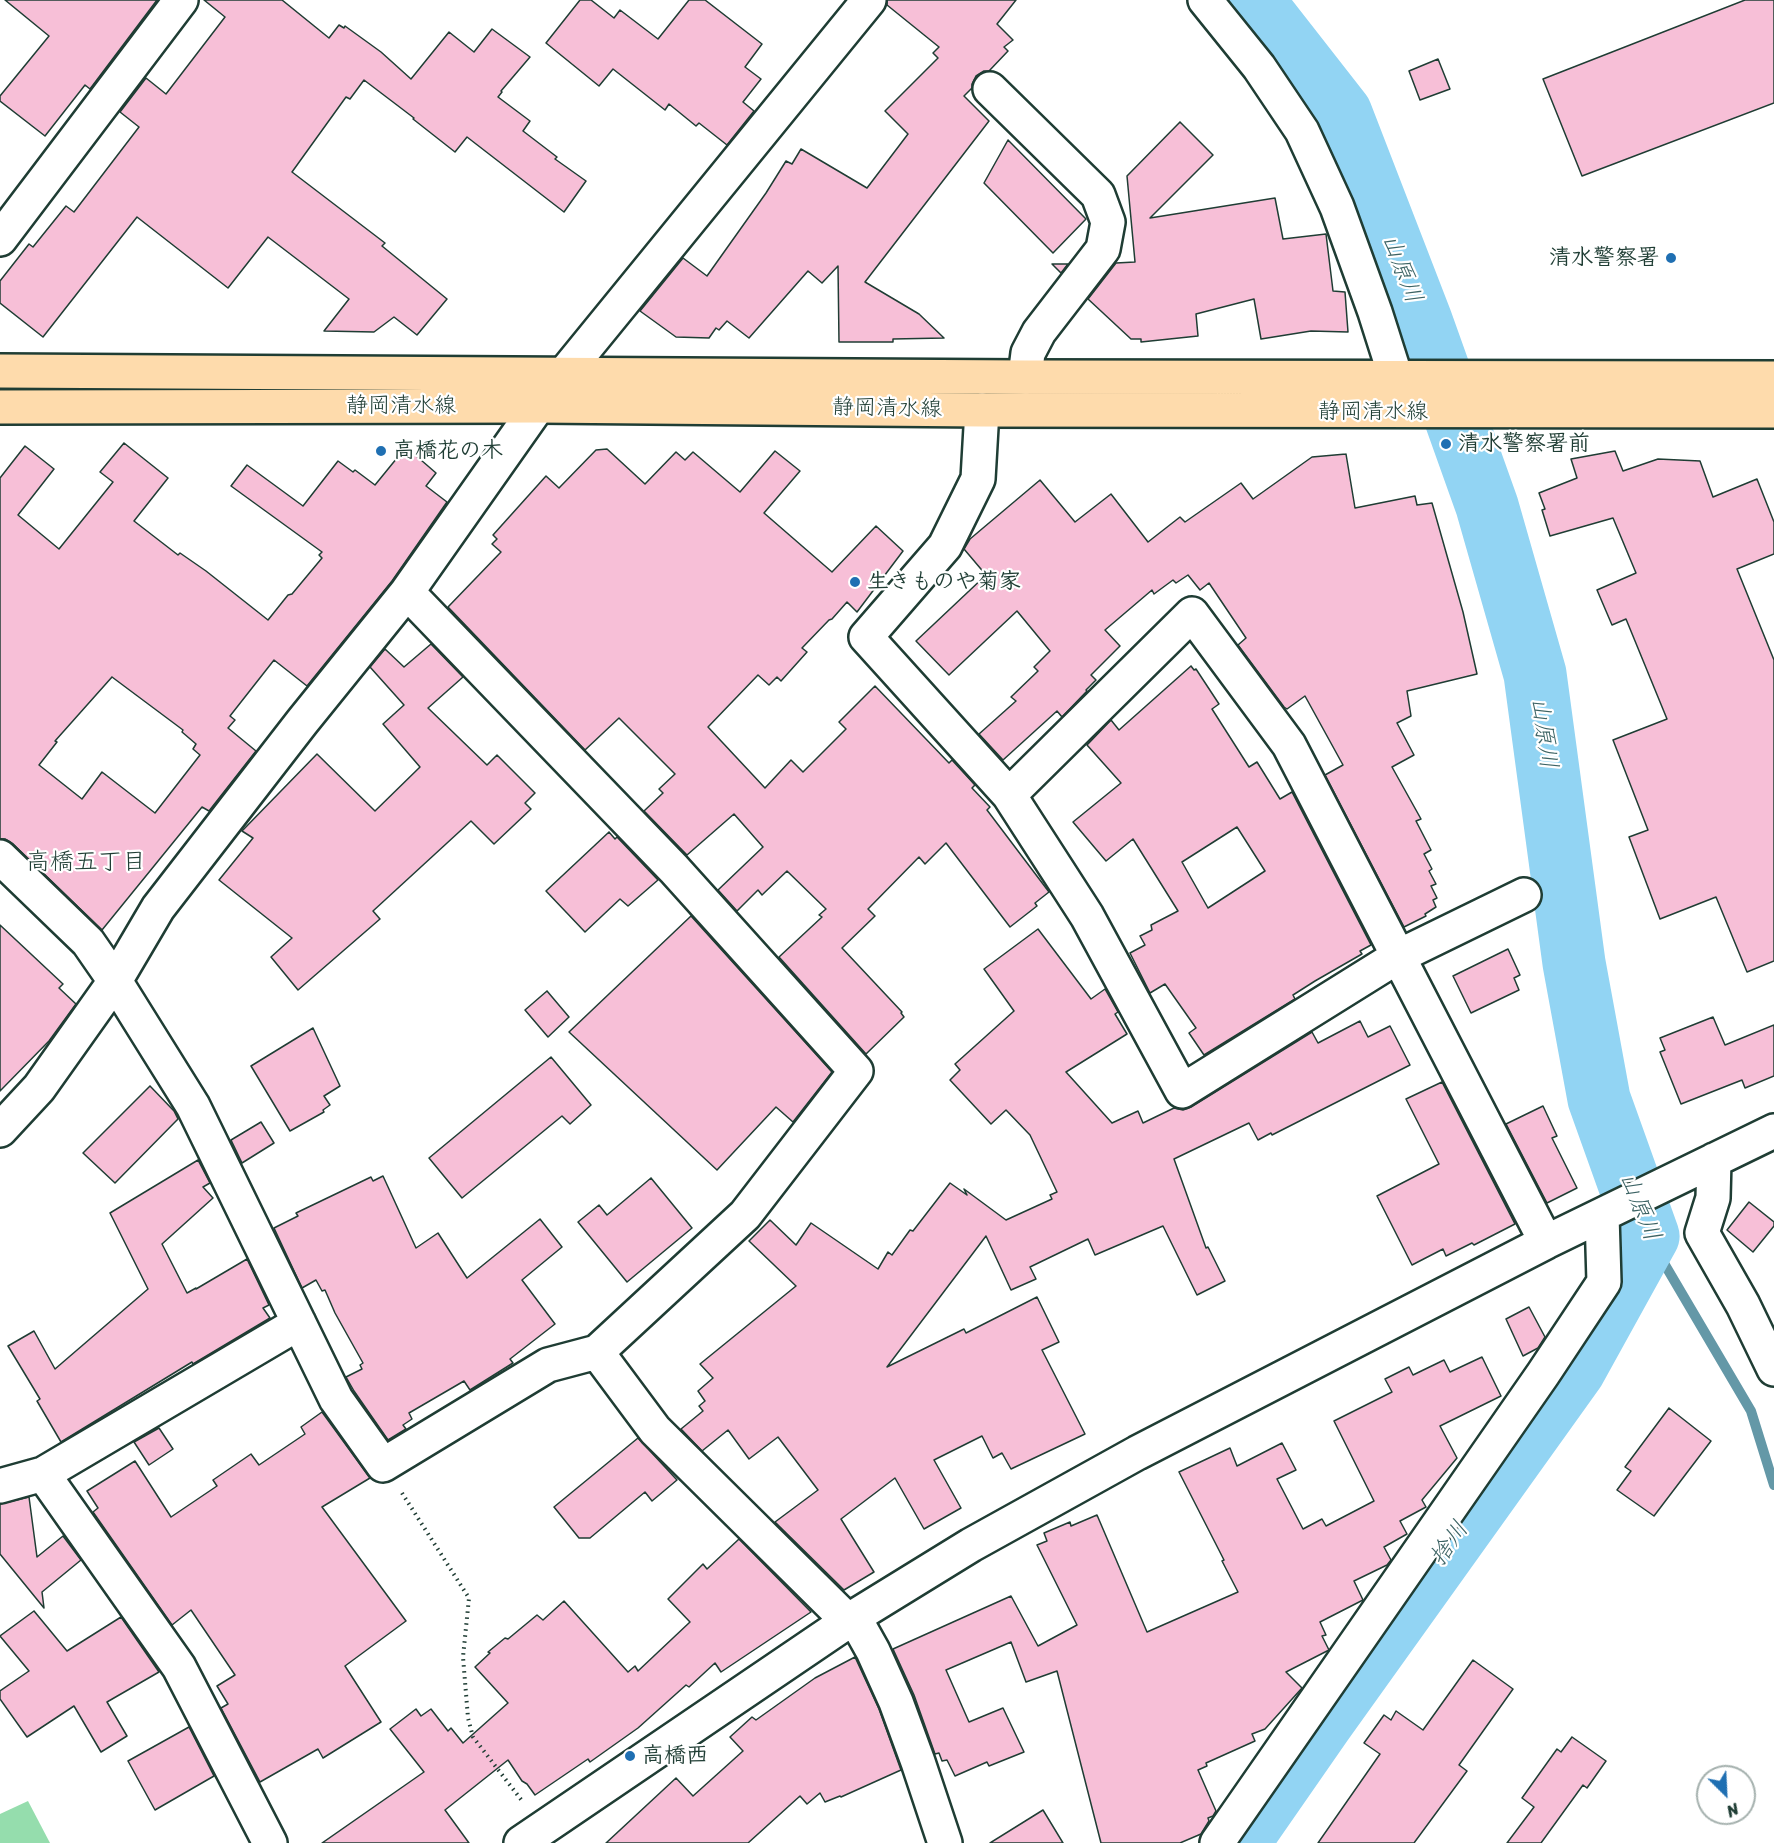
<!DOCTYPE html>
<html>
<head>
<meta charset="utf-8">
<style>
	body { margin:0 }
	#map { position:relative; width:1774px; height:1843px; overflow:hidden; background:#fff; font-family:Sriracha,sans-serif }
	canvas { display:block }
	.north { position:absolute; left:1696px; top:1765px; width:60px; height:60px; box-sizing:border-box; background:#fff; border:2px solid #a5b1ae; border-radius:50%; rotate:156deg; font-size:16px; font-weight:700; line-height:24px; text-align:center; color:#1f3d34 }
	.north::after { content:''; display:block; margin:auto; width:21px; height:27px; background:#1f6fb2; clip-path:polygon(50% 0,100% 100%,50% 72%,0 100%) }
</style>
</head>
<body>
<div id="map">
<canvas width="1774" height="1843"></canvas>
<div class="north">N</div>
</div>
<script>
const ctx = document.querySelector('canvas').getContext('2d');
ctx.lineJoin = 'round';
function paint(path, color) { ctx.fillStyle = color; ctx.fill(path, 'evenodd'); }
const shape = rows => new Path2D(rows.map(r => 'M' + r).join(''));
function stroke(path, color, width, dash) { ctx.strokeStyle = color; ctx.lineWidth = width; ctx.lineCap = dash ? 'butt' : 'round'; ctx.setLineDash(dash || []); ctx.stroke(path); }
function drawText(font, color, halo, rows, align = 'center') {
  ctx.font = font + ' Sriracha,"Klee One",sans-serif'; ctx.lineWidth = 4.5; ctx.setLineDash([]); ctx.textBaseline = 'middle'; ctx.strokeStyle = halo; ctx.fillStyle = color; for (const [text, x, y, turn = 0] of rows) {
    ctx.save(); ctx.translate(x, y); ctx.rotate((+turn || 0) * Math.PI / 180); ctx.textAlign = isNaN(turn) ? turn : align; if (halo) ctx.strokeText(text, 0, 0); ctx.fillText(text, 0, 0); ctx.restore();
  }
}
paint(shape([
	[28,1801,50,1843,0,1843,0,1814]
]), '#95ddad');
stroke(shape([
	[1648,1236,1751,1411,1774,1485]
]), '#6498a7', 10);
stroke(shape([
	[1238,1843,1322,1722,1574,1370,1648,1236,1599,1099,1574,963,1535,674,1487,506,1421,321,1341,114,1252,0]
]), '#92d4f3', 63);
const building = shape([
	[5,0,157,0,90,89,85,85,45,136,0,101,0,96,49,36,5,0],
	[204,0,282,0,329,38,339,25,344,28,345,26,381,52,411,79,449,32,474,52,492,29,530,57,501,91,502,92,498,97,530,121,523,131,557,157,555,159,586,181,564,212,467,137,455,152,413,119,414,118,364,80,350,99,346,97,292,172,385,243,382,246,447,299,417,335,394,317,374,332,324,331,349,299,268,237,228,288,137,217,43,337,0,303,0,281,29,244,33,247,66,206,74,212,139,127,120,112,146,78,166,94,225,17,204,0],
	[580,0,591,0,614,18,620,10,658,39,689,0,705,0,762,44,745,67,761,79,743,102,754,111,727,145,699,123,696,126,669,104,665,110,613,69,599,86,546,43,580,0],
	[887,0,1016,0,997,24,1013,40,1004,47,1008,51,989,71,984,71,976,76,972,84,972,88,964,96,989,121,865,282,919,314,944,338,893,339,893,342,839,342,838,266,822,283,808,271,749,338,727,321,719,330,716,328,709,338,676,337,640,311,683,258,707,276,766,193,786,161,792,164,801,149,867,188,908,134,885,111,938,58,933,53,939,47,887,5,887,0],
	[1745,0,1774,0,1774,103,1582,176,1543,79,1745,0],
	[1438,59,1450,89,1420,100,1409,71,1438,59],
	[1180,122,1213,155,1150,218,1275,198,1283,239,1326,234,1333,291,1345,292,1348,332,1311,331,1261,339,1254,299,1196,314,1198,336,1141,342,1141,339,1131,339,1088,299,1116,263,1135,262,1127,176,1180,122],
	[1008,140,1086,219,1053,253,984,183,1008,140],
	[1052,264,1068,264,1061,273,1052,264],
	[124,443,168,478,134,521,178,555,180,553,206,571,268,620,288,595,292,594,322,558,319,555,322,552,231,486,247,465,303,506,338,461,353,472,355,470,375,485,406,447,436,473,426,486,447,502,392,581,307,686,274,660,230,716,235,720,228,728,256,751,209,811,202,807,102,930,13,844,5,839,0,839,0,478,25,446,54,469,18,515,59,549,113,482,100,472,124,443],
	[112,677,183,730,182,732,196,744,193,749,200,755,155,813,102,772,82,799,39,765,57,742,55,741,112,677],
	[607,449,645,484,676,452,685,460,693,452,740,492,775,451,800,471,764,513,832,572,876,526,903,551,857,612,847,602,832,619,829,620,802,648,807,652,781,681,777,677,769,685,758,675,708,727,765,788,791,760,803,772,846,729,839,722,875,686,949,763,952,760,975,785,972,788,990,807,987,810,1049,892,1035,903,1037,906,1010,927,946,843,925,864,919,857,868,909,875,916,842,948,902,1012,901,1013,904,1017,866,1054,779,957,822,917,819,915,826,909,787,871,762,895,758,890,737,911,718,890,763,847,734,814,687,855,644,811,663,793,659,789,675,774,619,718,585,750,448,607,501,552,492,544,497,539,493,535,546,476,559,488,596,450,607,449],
	[1615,451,1623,471,1658,459,1700,461,1713,497,1757,479,1774,522,1774,554,1737,569,1774,660,1774,961,1747,972,1716,897,1660,919,1629,837,1648,830,1613,740,1667,719,1626,619,1612,625,1597,590,1636,573,1613,518,1550,536,1542,510,1545,509,1539,493,1577,478,1571,459,1615,451],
	[1346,454,1355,508,1415,496,1417,505,1432,503,1463,612,1477,674,1407,691,1411,716,1397,723,1414,755,1392,767,1421,819,1416,821,1431,850,1424,854,1432,869,1429,871,1436,884,1431,886,1437,898,1433,900,1436,907,1425,914,1426,916,1404,927,1325,775,1343,765,1305,696,1287,709,1284,707,1238,645,1246,638,1209,583,1200,590,1188,575,1176,583,1173,580,1154,594,1152,590,1105,630,1120,646,1091,675,1096,680,1086,690,1087,691,1062,717,1057,711,1003,760,979,734,1016,701,1011,697,1038,671,1034,667,1050,651,1017,611,949,675,916,641,986,575,964,549,970,539,1040,480,1075,522,1111,494,1148,542,1180,517,1185,522,1241,483,1253,499,1312,457,1346,454],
	[431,644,463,677,428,708,487,765,497,755,535,793,525,803,531,809,494,844,471,821,373,911,380,919,298,990,271,957,292,938,219,880,253,838,242,831,317,754,375,811,420,767,383,724,404,705,370,667,385,649,404,667,431,644],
	[1191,666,1194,670,1196,669,1219,704,1212,709,1249,767,1257,762,1280,799,1292,792,1371,945,1360,951,1362,954,1315,981,1293,995,1295,999,1204,1055,1189,1033,1196,1028,1165,984,1150,993,1130,953,1145,945,1140,936,1152,930,1151,925,1178,911,1133,839,1106,861,1073,822,1121,783,1087,745,1111,720,1119,730,1191,666],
	[1237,827,1265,871,1208,908,1182,862,1237,827],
	[609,832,615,839,617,837,658,880,628,906,620,899,585,932,546,891,609,832],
	[691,916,832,1072,793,1122,776,1107,717,1170,569,1032,691,916],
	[0,925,63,984,59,988,76,1004,49,1041,0,1091,0,925],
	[1038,929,1091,999,1105,989,1118,1012,1115,1014,1127,1034,1066,1072,1112,1123,1138,1111,1143,1123,1174,1108,1183,1110,1191,1107,1312,1032,1318,1043,1360,1021,1368,1037,1390,1026,1410,1065,1272,1135,1271,1133,1258,1140,1249,1123,1174,1159,1206,1248,1208,1247,1225,1281,1197,1295,1163,1226,1095,1255,1088,1239,1030,1267,1036,1279,1011,1290,986,1236,887,1367,964,1329,966,1333,1037,1297,1059,1342,1042,1350,1085,1434,1011,1469,1002,1453,993,1458,982,1436,934,1460,961,1508,924,1529,895,1478,841,1519,874,1572,844,1590,775,1522,818,1490,778,1437,749,1459,728,1430,702,1451,681,1429,703,1411,699,1406,705,1401,698,1391,713,1378,700,1364,796,1286,749,1241,770,1220,796,1245,811,1223,878,1269,888,1252,892,1255,910,1230,913,1231,950,1183,967,1195,964,1189,1006,1220,1052,1199,1050,1195,1057,1192,1030,1135,1006,1110,991,1124,950,1080,960,1070,955,1064,1014,1011,984,969,1038,929],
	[1508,949,1520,975,1514,978,1519,990,1471,1013,1453,976,1508,949],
	[547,991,569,1017,548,1037,525,1010,547,991],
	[1713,1017,1725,1045,1774,1025,1774,1076,1745,1088,1742,1080,1681,1104,1660,1052,1665,1050,1660,1038,1713,1017],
	[313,1028,340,1086,324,1096,330,1105,323,1110,324,1112,290,1131,251,1066,313,1028],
	[551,1057,591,1105,570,1124,562,1116,462,1198,429,1158,551,1057],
	[1442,1082,1515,1224,1474,1245,1472,1243,1446,1256,1443,1249,1412,1265,1377,1196,1439,1164,1406,1099,1442,1082],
	[150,1086,174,1111,178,1119,115,1183,83,1153,150,1086],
	[1543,1106,1557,1136,1552,1138,1577,1188,1547,1203,1506,1124,1543,1106],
	[261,1122,274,1143,242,1163,231,1140,261,1122],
	[198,1160,210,1183,203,1187,213,1198,162,1244,187,1293,196,1288,196,1289,247,1259,269,1305,263,1308,270,1318,193,1364,192,1362,61,1442,37,1401,40,1399,8,1346,34,1331,55,1369,148,1289,110,1213,198,1160],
	[383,1176,416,1248,438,1233,467,1278,540,1219,562,1247,522,1280,555,1324,510,1359,513,1363,470,1390,464,1381,409,1413,412,1419,403,1425,406,1429,388,1440,354,1391,346,1377,362,1369,360,1365,363,1363,335,1313,325,1290,322,1291,316,1280,302,1288,274,1228,298,1216,296,1213,371,1177,373,1181,383,1176],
	[651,1178,692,1228,627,1282,578,1222,599,1205,607,1215,651,1178],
	[1749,1202,1774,1222,1774,1226,1753,1252,1727,1230,1749,1202],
	[1529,1307,1545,1337,1538,1348,1523,1356,1506,1319,1529,1307],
	[1482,1357,1501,1396,1440,1426,1457,1458,1422,1500,1426,1507,1400,1521,1407,1534,1384,1547,1391,1560,1387,1565,1354,1581,1363,1600,1320,1622,1326,1635,1322,1636,1329,1650,1286,1672,1302,1688,1265,1729,1252,1734,1255,1741,1206,1763,1207,1766,1198,1770,1216,1811,1213,1816,1208,1818,1209,1821,1201,1834,1180,1843,1101,1843,1057,1671,1026,1682,1011,1642,946,1670,969,1722,1003,1708,1024,1752,989,1766,987,1762,955,1776,947,1760,942,1761,939,1753,935,1754,914,1695,893,1649,1011,1596,1038,1646,1077,1625,1037,1545,1047,1541,1044,1533,1070,1522,1071,1526,1097,1515,1147,1632,1238,1592,1222,1561,1224,1560,1179,1472,1230,1448,1237,1466,1282,1443,1296,1470,1277,1479,1303,1529,1322,1519,1326,1526,1374,1501,1334,1421,1392,1392,1385,1379,1409,1367,1413,1375,1444,1360,1450,1372,1482,1357],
	[1669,1408,1711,1441,1654,1516,1617,1490,1631,1471,1625,1467,1669,1408],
	[322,1412,370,1478,322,1507,406,1621,345,1666,381,1722,323,1758,318,1749,260,1782,221,1708,228,1704,217,1686,235,1675,191,1610,172,1625,93,1512,98,1508,87,1491,135,1461,171,1517,217,1486,213,1480,251,1454,259,1465,305,1434,301,1427,322,1412],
	[159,1428,173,1449,149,1465,134,1442,159,1428],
	[638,1438,677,1480,652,1501,645,1492,590,1538,579,1538,554,1507,638,1438],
	[29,1497,37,1557,63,1536,81,1560,42,1592,44,1608,0,1554,0,1504,29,1497],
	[739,1539,811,1612,721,1672,715,1663,689,1687,686,1685,638,1728,590,1762,588,1759,535,1795,527,1784,522,1781,508,1760,445,1810,469,1843,322,1843,424,1772,390,1729,416,1709,421,1716,431,1709,448,1731,451,1728,463,1743,508,1703,475,1667,490,1653,488,1652,505,1638,508,1639,537,1615,543,1620,564,1601,628,1672,635,1666,638,1671,690,1622,668,1599,703,1564,707,1569,739,1539],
	[34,1611,67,1651,121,1617,159,1672,107,1702,127,1736,101,1752,74,1706,27,1737,0,1699,0,1691,29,1671,0,1636,34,1611],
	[855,1657,879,1709,901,1770,841,1797,840,1796,825,1802,820,1793,807,1804,800,1796,748,1843,606,1843,676,1778,693,1796,743,1751,730,1737,752,1717,756,1720,815,1678,855,1657],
	[1473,1660,1513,1689,1459,1765,1467,1771,1414,1843,1318,1843,1380,1754,1364,1743,1384,1715,1391,1720,1396,1711,1423,1730,1473,1660],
	[189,1727,214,1776,155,1810,128,1761,189,1727],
	[1572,1737,1606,1761,1587,1788,1583,1785,1541,1843,1507,1843,1534,1807,1522,1798,1557,1749,1561,1752,1572,1737],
	[1043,1810,1063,1843,990,1843,1043,1810]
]);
paint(building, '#f7bfd7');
stroke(building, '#1f3d34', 1.5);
const minor = shape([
	[1205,0,1259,67,1302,131,1337,207,1375,312,1396,378,1401,404],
	[990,89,1098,195,1108,222,1103,249,1039,332,1028,353,1025,377],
	[0,239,181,0],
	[982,410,978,479,945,546,866,637,1009,795,1087,916,1182,1091,1397,957,1524,895],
	[407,592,538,406,869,0],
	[1009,795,1192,614,1289,745,1546,1242],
	[0,857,88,942,115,981,193,1106,336,1399,383,1465,548,1365,597,1352,745,1215,856,1071,674,869,407,592,302,722,158,908,115,981,39,1088,0,1130],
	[1714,1160,1713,1198,1702,1233,1743,1305,1774,1369],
	[597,1352,655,1430,848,1621],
	[43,1474,179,1667,270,1843],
	[0,1486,43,1474,299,1323],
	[854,1617,873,1651,896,1702,918,1762,945,1843],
	[521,1843,854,1617,971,1545,1137,1453,1546,1242,1774,1131],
	[1217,1843,1543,1374,1604,1282,1602,1215]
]);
const major = shape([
	[0,371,1025,377,1774,378],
	[0,407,538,406,982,410,1774,411]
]);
stroke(minor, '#1f3d34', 38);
stroke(major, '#1f3d34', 38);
stroke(shape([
	[402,1493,469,1598,463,1657,468,1718,473,1737,523,1802]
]), '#1f3d34', 4, [1.5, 4.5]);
stroke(minor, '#fff', 33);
stroke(major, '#fedbac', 33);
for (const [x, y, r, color] of [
	[1671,258,6,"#1f6fb2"],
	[1446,444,6,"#1f6fb2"],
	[381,451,6,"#1f6fb2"],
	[855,582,6,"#1f6fb2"],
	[630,1756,6,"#1f6fb2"]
]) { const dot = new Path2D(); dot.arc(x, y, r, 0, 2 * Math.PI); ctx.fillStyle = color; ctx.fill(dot); stroke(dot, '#fff', 2); }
drawText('bold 22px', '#1f3d34', '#fff', [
	["清水警察署",1659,258,"right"],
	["清水警察署前",1458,444],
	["高橋花の木",393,451],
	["生きものや菊家",867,582],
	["高橋西",642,1756]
], 'left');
drawText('22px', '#1f3d34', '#fff', [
	["静岡清水線",401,406],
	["静岡清水線",887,409,1],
	["静岡清水線",1373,412]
]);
drawText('italic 24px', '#3c6364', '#fff', [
	["山原川",1401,269,69],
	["山原川",1543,733,82],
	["山原川",1639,1207,68],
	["捨川",1450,1544,-55]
]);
drawText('24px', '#1f3d34', '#fff', [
	["高橋五丁目",86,863]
]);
</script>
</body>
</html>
